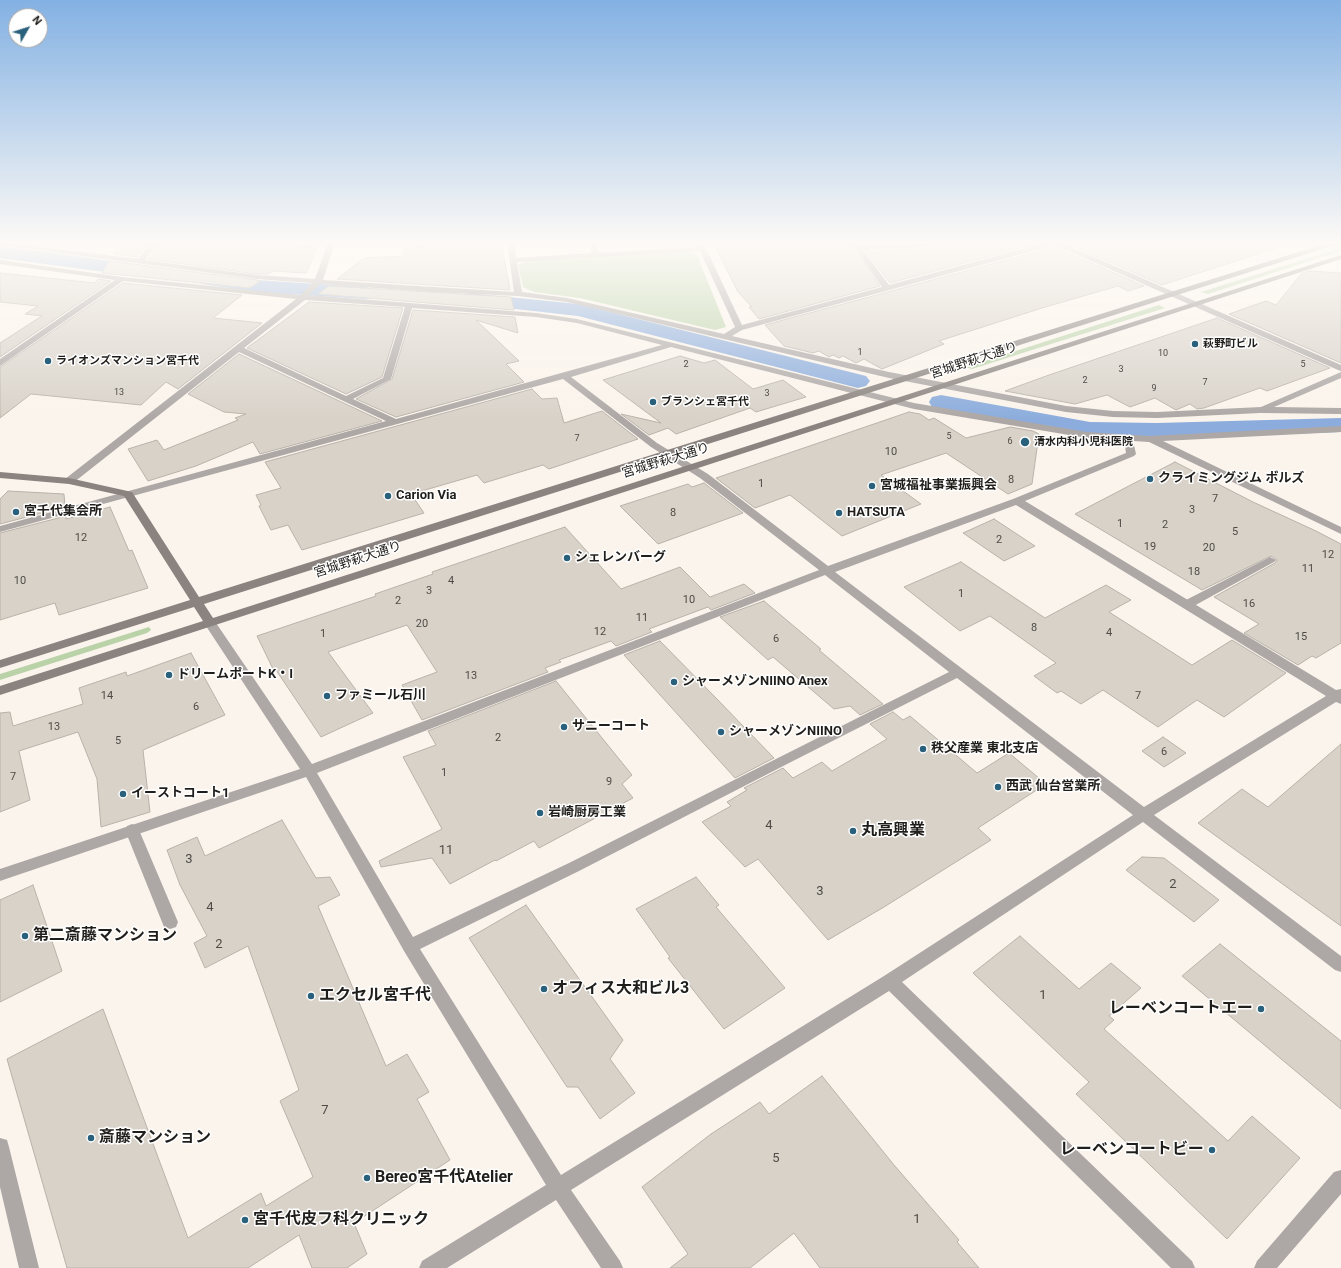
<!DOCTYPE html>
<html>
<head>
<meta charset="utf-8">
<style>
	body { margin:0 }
	#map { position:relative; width:1341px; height:1268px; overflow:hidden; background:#fbf4ec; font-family:Roboto,sans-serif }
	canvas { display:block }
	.north { position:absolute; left:8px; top:8px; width:40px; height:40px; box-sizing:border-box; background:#fff; border:1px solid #a6a5a4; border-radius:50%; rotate:51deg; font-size:11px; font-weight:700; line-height:16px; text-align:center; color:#201e1b }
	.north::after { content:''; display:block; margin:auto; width:14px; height:18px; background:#29607b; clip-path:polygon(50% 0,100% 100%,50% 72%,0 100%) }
</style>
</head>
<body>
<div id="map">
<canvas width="1341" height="1268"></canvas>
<div class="north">N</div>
</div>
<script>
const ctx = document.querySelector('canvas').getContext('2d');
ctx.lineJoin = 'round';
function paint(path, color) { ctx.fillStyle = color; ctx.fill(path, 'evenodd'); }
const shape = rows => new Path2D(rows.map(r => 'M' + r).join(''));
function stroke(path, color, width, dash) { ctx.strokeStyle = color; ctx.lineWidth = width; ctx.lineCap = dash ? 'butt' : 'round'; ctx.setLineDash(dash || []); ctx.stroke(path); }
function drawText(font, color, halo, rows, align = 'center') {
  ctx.font = font + ' Roboto,"Noto Sans JP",sans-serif'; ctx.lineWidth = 3; ctx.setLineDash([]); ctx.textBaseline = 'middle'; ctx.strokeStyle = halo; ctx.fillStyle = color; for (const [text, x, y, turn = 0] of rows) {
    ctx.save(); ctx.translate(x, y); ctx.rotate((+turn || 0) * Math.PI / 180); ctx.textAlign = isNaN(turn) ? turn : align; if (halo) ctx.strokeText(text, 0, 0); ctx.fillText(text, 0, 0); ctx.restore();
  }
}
paint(shape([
	[1341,248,1341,251,1208,294,1201,292],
	[688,252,697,255,726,327,715,330,580,298,534,292,523,287,518,265,526,261],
	[1159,305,1165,308,972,369,966,367],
	[149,627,151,630,147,633,0,680,0,674]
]), '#b9d2a8');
paint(shape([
	[0,246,150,266,157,268,160,272,157,276,150,278,0,258,0,246],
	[209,274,256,280,366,287,373,289,376,293,373,297,366,299,256,292,202,284,199,280,202,276,209,274],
	[469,293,578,304,866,376,870,381,866,386,858,388,578,316,462,303,459,299,462,295,469,293],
	[941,395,1090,422,1157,423,1341,418,1341,432,1157,439,1090,438,932,407,929,402,932,397,941,395]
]), '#8bacdc');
const building = shape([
	[282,242,280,247,318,246,306,273,273,271,268,274,257,274,148,259,159,244,163,243,282,242],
	[427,242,501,242,510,290,337,279,364,258,403,256,404,249,406,249,407,247,427,246,427,242],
	[713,242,849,242,880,286,759,319,749,307,752,307,738,292,713,242],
	[953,242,1042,242,890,283,866,252,935,248,953,242],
	[1064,242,1278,242,1279,247,1162,285,1064,242],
	[147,244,137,257,114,254,119,246,147,244],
	[1055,247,1144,286,1128,291,1118,286,1042,308,939,341,944,344,882,369,864,359,856,363,843,356,839,358,833,355,829,357,819,351,813,353,784,346,765,325,1055,247],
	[109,261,257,280,260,281,250,288,102,273,109,261],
	[1310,271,1341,273,1341,363,1229,314,1266,301,1276,305,1302,273,1310,271],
	[0,273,95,283,98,279,111,281,0,357,0,343,42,316,25,314,38,306,0,302,0,273],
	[123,283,242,295,213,318,262,323,178,389,166,382,141,405,31,394,0,418,0,367,123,283],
	[329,286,511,297,514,310,318,294,329,286],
	[309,302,403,308,382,377,346,394,247,348,309,302],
	[413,310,515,317,518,333,476,320,519,361,506,364,524,382,396,417,356,399,392,379,413,310],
	[1217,318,1330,368,1267,391,1260,388,1204,408,1197,409,1190,404,1176,410,1155,398,1130,407,1107,395,1075,404,1005,391,1049,375,1217,318],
	[239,354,382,421,260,454,253,442,196,466,148,481,128,449,157,440,164,450,238,420,235,418,246,414,224,412,188,394,239,354],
	[680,356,704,363,715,360,753,389,783,380,806,397,756,412,750,408,676,434,668,428,649,435,621,414,661,423,603,380,680,356],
	[532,389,542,399,557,398,564,423,602,411,638,439,549,469,543,465,484,483,477,475,411,494,424,513,302,550,288,525,271,530,259,506,261,505,256,495,281,488,265,462,532,389],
	[909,412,920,414,929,420,934,418,966,438,1010,427,1033,431,1039,434,1032,484,1008,494,946,453,881,475,921,504,842,536,790,495,755,508,716,478,909,412],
	[1175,462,1253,502,1316,531,1341,544,1341,643,1316,658,1312,656,1298,665,1244,633,1259,624,1214,597,1275,563,1277,560,1271,556,1202,590,1075,514,1175,462],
	[704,483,743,513,658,544,620,506,688,484,692,487,704,483],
	[8,491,64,494,65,507,0,524,0,499,8,491],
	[110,507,129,551,132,550,148,588,59,615,55,603,0,620,0,533,66,516,66,519,110,507],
	[994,519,1035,546,1004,561,963,533,994,519],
	[565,527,621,589,680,567,710,597,744,584,755,593,711,610,708,607,649,629,652,632,616,646,611,641,559,660,561,662,545,668,548,672,422,720,402,685,437,672,407,625,328,652,373,713,321,737,276,670,274,671,257,636,376,596,375,594,433,574,432,572,565,527],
	[961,562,1045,618,1106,585,1131,600,1109,612,1192,665,1232,640,1286,673,1224,717,1197,700,1158,727,1103,690,1081,704,1061,691,1057,693,1034,676,1056,663,990,616,960,631,904,587,961,562],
	[764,601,821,649,819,650,883,704,860,715,850,706,834,709,773,657,768,660,720,617,764,601],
	[660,641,716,698,774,758,735,778,624,655,660,641],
	[191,653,225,715,143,750,150,812,101,827,97,779,78,732,19,751,30,800,0,812,0,713,10,712,13,726,83,704,79,688,126,672,127,676,191,653],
	[556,681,632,775,622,784,633,798,539,848,534,841,496,861,495,860,450,884,432,858,381,867,379,861,442,829,403,757,436,745,428,731,556,681],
	[893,712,903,720,910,716,977,773,1009,753,1046,784,978,828,991,840,884,907,828,940,758,859,745,867,702,822,731,806,727,802,747,790,744,788,783,768,793,778,822,762,832,771,887,739,870,724,893,712],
	[1163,737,1186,753,1164,767,1142,751,1163,737],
	[1341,744,1341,926,1198,823,1242,789,1268,807,1341,744],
	[282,820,316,878,330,877,340,895,318,906,386,1066,407,1054,429,1092,417,1099,450,1160,354,1223,367,1254,347,1268,312,1268,299,1235,248,1268,67,1268,7,1059,103,1009,188,1238,261,1193,266,1206,313,1177,280,1101,299,1090,248,946,205,968,194,943,207,936,180,885,167,850,197,837,205,856,282,820],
	[1142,857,1164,858,1219,900,1194,922,1126,870,1142,857],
	[696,877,719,905,716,907,785,988,724,1029,668,958,670,957,636,909,696,877],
	[33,885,62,971,0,1002,0,900,33,885],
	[526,905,623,1040,610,1059,635,1093,600,1119,578,1087,567,1087,469,938,526,905],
	[1020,936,1079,989,1111,963,1141,988,1109,1016,1114,1020,1104,1029,1228,1141,1252,1116,1300,1158,1227,1239,1076,1094,1089,1082,973,973,1020,936],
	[1220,944,1341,1041,1341,1109,1182,976,1220,944],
	[822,1076,894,1165,959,1240,957,1242,979,1268,820,1268,794,1233,750,1268,670,1268,688,1254,642,1187,711,1134,760,1102,769,1114,822,1076]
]);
paint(building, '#d8d2c9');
stroke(building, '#b8b2aa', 1);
paint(shape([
	[931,242,938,244,935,246,858,251,854,249,858,247,931,242],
	[1270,557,1276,560,1274,562,1192,607,1184,607,1182,604,1184,601,1270,557],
	[132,824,137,826,139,830,178,922,176,927,170,929,164,927,162,922,125,830,127,826,132,824]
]), '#ada8a6');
paint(shape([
	[0,242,138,259,151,242,158,242,145,260,257,275,315,279,328,242,335,242,323,280,514,292,507,242,514,242,516,258,592,253,589,242,596,242,599,253,698,247,696,242,703,242,742,325,882,287,850,242,857,242,889,285,1048,242,1060,242,1341,365,1341,371,1338,370,1055,245,742,330,732,336,889,372,1066,406,1113,411,1157,412,1261,407,1341,372,1341,378,1274,407,1341,408,1341,414,1260,413,1157,418,1113,417,1066,412,889,378,567,302,518,296,431,292,320,284,309,295,536,313,577,319,914,403,1087,432,1150,436,1341,426,1341,432,1163,441,1341,527,1341,534,1149,442,1133,441,1136,454,1134,456,1025,501,1336,690,1341,689,1341,704,1336,702,1154,815,1341,956,1341,972,1335,970,1143,822,902,982,1192,1261,1195,1268,1171,1268,889,991,571,1190,620,1261,623,1268,601,1268,556,1200,447,1268,419,1268,422,1261,546,1185,404,951,306,777,0,881,0,869,300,769,204,623,206,620,214,620,312,764,819,570,700,478,651,447,563,379,0,532,0,526,386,421,239,352,73,483,65,483,64,481,65,479,296,299,123,281,0,366,0,359,115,280,0,264,0,260,122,277,301,295,312,283,257,279,0,245,0,242],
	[700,251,735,327,724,334,567,298,522,292,517,262,700,251],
	[305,300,405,307,383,378,346,396,244,348,305,300],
	[412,308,536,317,577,323,662,345,396,419,353,399,391,379,412,308],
	[671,347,914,409,1087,438,1124,440,1126,453,1013,499,828,566,708,474,657,443,571,377,671,347],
	[1016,505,1326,696,1144,807,835,572,1016,505],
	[825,575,949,672,569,863,413,937,317,773,825,575],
	[957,678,1133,815,884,976,561,1175,420,949,579,871,791,762,957,678],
	[0,1138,7,1140,9,1147,39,1268,19,1268,0,1187,0,1138],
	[1341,1170,1341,1194,1277,1268,1254,1268,1257,1261,1334,1172,1341,1170]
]), '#ada8a6');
paint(shape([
	[1330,242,1341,243,204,604,213,618,1341,255,1341,259,0,695,0,686,203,621,194,607,0,668,0,660,190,600,124,496,69,484,0,478,0,472,69,478,132,492,199,597,1330,242]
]), '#8a8380');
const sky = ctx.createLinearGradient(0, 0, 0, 420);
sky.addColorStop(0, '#83b1e3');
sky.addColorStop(0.58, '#fdfaf6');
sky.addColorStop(1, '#fdfaf600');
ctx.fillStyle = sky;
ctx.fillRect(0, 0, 1341, 420);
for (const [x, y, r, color] of [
	[1195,344,4,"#29607b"],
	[48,361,4,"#29607b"],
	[653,402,4,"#29607b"],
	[1025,442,5,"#29607b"],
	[1150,479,4,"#29607b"],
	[872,486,4,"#29607b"],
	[388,496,4,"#29607b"],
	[16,512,4,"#29607b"],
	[839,513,4,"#29607b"],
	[567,558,4,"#29607b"],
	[169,675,4,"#29607b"],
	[674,682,4,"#29607b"],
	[327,696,4,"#29607b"],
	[564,727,4,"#29607b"],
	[721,732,4,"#29607b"],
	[923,749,4,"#29607b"],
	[998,787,4,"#29607b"],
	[123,794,4,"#29607b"],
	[540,813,4,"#29607b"],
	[853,831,4,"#29607b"],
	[25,936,4,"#29607b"],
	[544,989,4,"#29607b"],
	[311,996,4,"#29607b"],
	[1261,1009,4,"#29607b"],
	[91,1138,4,"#29607b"],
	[1212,1150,4,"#29607b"],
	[367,1178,4,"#29607b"],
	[245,1220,4,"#29607b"]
]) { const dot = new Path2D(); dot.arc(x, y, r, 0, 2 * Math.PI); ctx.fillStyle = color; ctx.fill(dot); stroke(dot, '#fff', 1.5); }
drawText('9px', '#4e4b46', null, [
	["1",860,353],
	["10",1163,354],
	["2",686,365],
	["5",1303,365],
	["3",1121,370],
	["2",1085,381],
	["7",1205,383],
	["9",1154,389],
	["13",119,393],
	["3",767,394],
	["5",949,437],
	["7",577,439],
	["6",1010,442]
]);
drawText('bold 11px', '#201e1b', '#fff', [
	["萩野町ビル",1203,344],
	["ライオンズマンション宮千代",56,361],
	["ブランシェ宮千代",661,402],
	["清水内科小児科医院",1034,442]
], 'left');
drawText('11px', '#4e4b46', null, [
	["10",891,452],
	["8",1011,480],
	["1",761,484],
	["7",1215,499],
	["3",1192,510],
	["8",673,513],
	["1",1120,524],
	["2",1165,525],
	["5",1235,532],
	["12",81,538],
	["2",999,540],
	["19",1150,547],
	["20",1209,548],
	["12",1328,555],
	["11",1308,569],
	["18",1194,572],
	["10",20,581],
	["4",451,581],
	["3",429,591],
	["1",961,594],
	["10",689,600],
	["2",398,601],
	["16",1249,604],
	["11",642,618],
	["20",422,624],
	["8",1034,628],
	["12",600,632],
	["4",1109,633],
	["1",323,634],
	["15",1301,637],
	["6",776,639],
	["13",471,676],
	["14",107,696],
	["7",1138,696],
	["6",196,707],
	["13",54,727],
	["2",498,738],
	["5",118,741],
	["6",1164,752],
	["1",444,773],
	["7",13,777],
	["9",609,782]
]);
drawText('13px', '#201e1b', '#fff', [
	["宮城野萩大通り",974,361,-18],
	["宮城野萩大通り",666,461,-17],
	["宮城野萩大通り",358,560,-18]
]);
drawText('bold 13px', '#201e1b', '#fff', [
	["クライミングジム ボルズ",1158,479],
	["宮城福祉事業振興会",880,486],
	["Carion Via",396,496],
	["宮千代集会所",24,512],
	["HATSUTA",847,513],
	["シェレンバーグ",575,558],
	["ドリームポートK・I",177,675],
	["シャーメゾンNIINO Anex",682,682],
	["ファミール石川",335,696],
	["サニーコート",572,727],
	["シャーメゾンNIINO",729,732],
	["秩父産業 東北支店",931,749],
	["西武 仙台営業所",1006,787],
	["イーストコート1",131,794],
	["岩崎厨房工業",548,813]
], 'left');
drawText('13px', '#4e4b46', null, [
	["4",769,826],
	["11",446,851],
	["3",189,860],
	["2",1173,885],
	["3",820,892],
	["4",210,908],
	["2",219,945],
	["1",1043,996],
	["7",325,1111],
	["5",776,1159],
	["1",917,1220]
]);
drawText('bold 16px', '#201e1b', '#fff', [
	["丸高興業",861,831],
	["第二斎藤マンション",33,936],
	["オフィス大和ビル3",552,989],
	["エクセル宮千代",319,996],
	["レーベンコートエー",1253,1009,"right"],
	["斎藤マンション",99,1138],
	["レーベンコートビー",1204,1150,"right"],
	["Bereo宮千代Atelier",375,1178],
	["宮千代皮フ科クリニック",253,1220]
], 'left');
</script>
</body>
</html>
